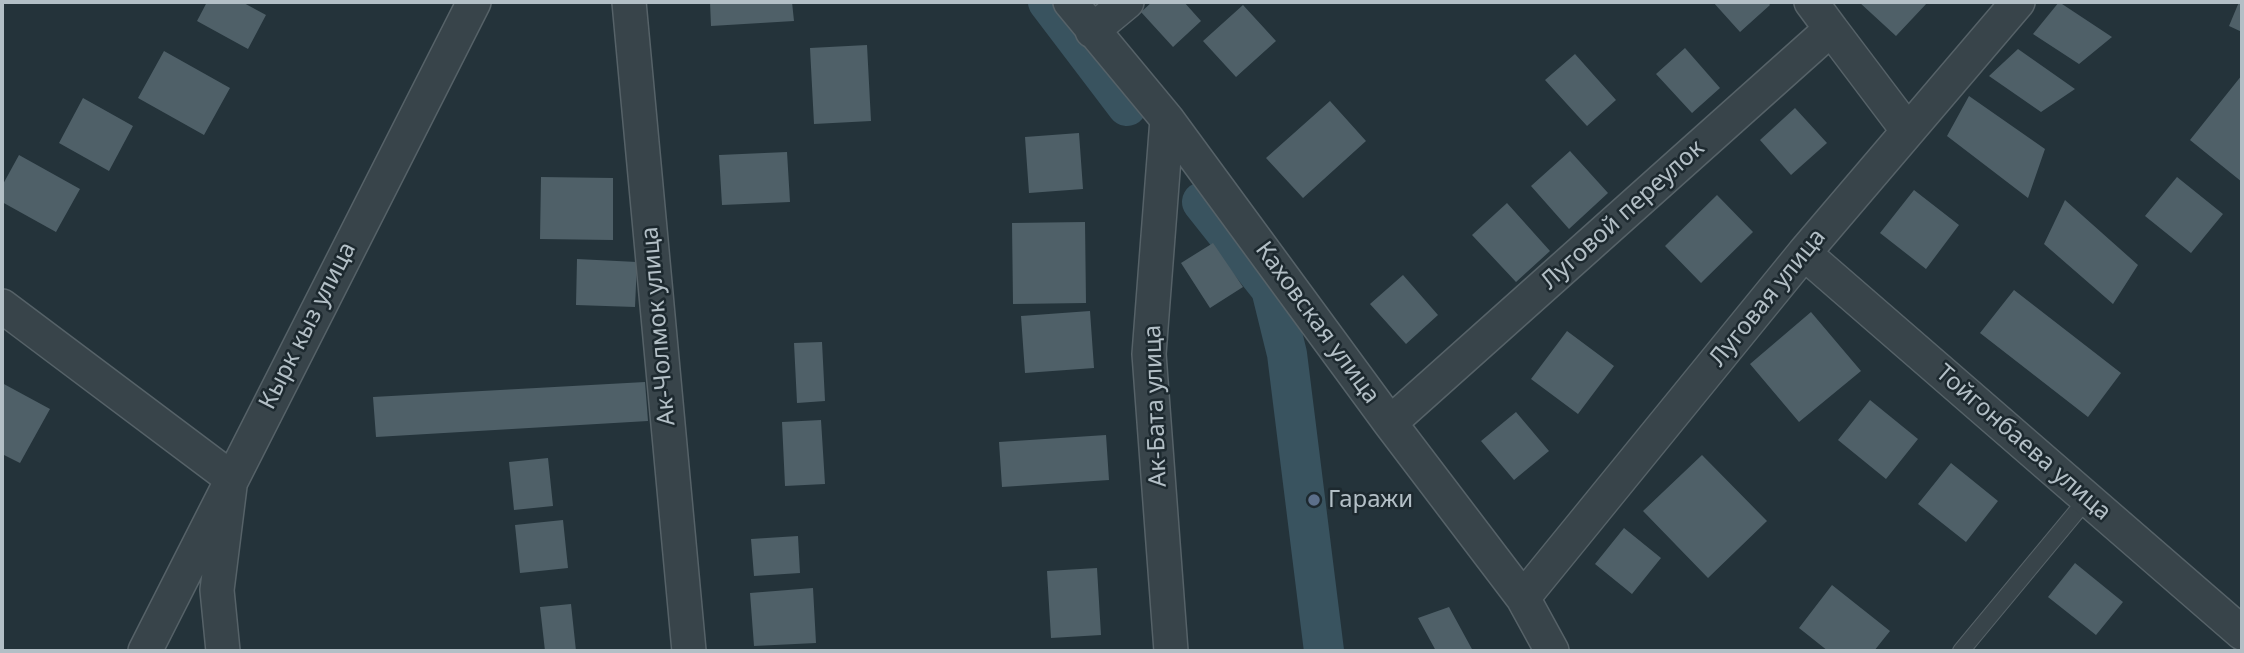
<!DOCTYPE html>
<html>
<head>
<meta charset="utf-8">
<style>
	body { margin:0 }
	#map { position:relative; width:2244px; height:653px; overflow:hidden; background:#24333a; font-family:"Noto Sans",sans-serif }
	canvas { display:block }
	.frame { position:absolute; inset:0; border:4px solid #b3bfc6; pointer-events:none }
</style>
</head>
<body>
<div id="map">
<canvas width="2244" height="653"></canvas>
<div class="frame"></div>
</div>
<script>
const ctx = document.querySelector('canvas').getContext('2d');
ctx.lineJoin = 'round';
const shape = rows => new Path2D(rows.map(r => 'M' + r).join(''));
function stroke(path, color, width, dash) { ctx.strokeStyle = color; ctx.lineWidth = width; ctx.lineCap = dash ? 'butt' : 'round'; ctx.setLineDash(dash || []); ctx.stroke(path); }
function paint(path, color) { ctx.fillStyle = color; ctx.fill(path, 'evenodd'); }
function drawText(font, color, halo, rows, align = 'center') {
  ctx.font = font + ' "Noto Sans",sans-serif'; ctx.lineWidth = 5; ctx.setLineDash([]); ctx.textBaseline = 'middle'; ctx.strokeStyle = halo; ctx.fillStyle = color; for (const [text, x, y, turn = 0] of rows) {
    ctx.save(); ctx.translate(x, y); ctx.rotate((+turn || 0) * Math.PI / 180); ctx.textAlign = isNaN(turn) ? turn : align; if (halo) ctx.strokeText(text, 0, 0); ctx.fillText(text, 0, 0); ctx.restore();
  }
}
stroke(shape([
	[1048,2,1127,106],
	[1202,202,1271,289,1287,354,1324,651]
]), '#39535f', 40);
paint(shape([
	[207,2,242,2,266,15,248,49,197,21],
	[710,2,792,2,794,21,711,26],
	[1152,2,1184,2,1201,21,1173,47,1141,12],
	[1713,2,1768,2,1770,5,1740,32],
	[1859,2,1928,2,1896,36],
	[2059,2,2112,37,2079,64,2033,34],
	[2239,2,2242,2,2242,32,2229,26],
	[1243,5,1276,41,1236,77,1203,41],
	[867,45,871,121,814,124,810,48],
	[1685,48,1720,88,1692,113,1656,74],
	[2018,49,2075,89,2041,112,1989,76],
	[164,51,230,88,204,135,138,98],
	[1575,54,1616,100,1587,126,1545,80],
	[2242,75,2242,182,2190,140],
	[1969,96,2045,149,2028,198,1947,136],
	[83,98,133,126,109,171,59,143],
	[1330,101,1366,141,1303,198,1266,158],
	[1795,108,1827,143,1791,175,1760,140],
	[1079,133,1083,189,1029,193,1025,137],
	[1570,151,1608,193,1569,229,1531,186],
	[787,152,790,202,722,205,719,155],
	[19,155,80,189,56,232,2,202,2,186],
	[541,177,613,178,613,240,540,239],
	[2177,177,2223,214,2191,253,2145,216],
	[1914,190,1959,225,1926,269,1880,233],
	[1717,195,1753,232,1701,283,1665,246],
	[2065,200,2138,265,2113,304,2044,244],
	[1507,203,1550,251,1516,282,1472,235],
	[1085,222,1086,303,1013,304,1012,223],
	[1213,243,1243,287,1210,308,1181,263],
	[577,259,637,262,635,307,576,305],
	[1403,275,1438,315,1406,344,1370,304],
	[2014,290,2121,373,2088,417,1980,333],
	[1090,311,1094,368,1025,373,1021,316],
	[1811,312,1861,371,1799,422,1750,364],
	[1567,331,1614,366,1578,414,1531,379],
	[822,342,825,401,797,403,794,343],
	[645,382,648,421,376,437,373,397],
	[2,383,50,409,20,463,2,454],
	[1870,400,1918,439,1886,479,1838,440],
	[1516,412,1549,451,1514,480,1481,441],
	[821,420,825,484,785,486,782,422],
	[1106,435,1109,480,1002,487,999,442],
	[1702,455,1767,521,1708,578,1643,511],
	[548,458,553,506,514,510,509,462],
	[1951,463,1998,501,1966,542,1918,504],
	[563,520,568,568,520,573,515,525],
	[1624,528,1661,558,1632,594,1595,564],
	[798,536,800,573,754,576,751,539],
	[2075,563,2123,602,2096,635,2048,597],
	[1097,568,1101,635,1051,638,1047,571],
	[1832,585,1890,631,1874,651,1828,651,1799,628],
	[813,588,816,643,754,646,750,593],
	[571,604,576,651,545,651,540,607],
	[1449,607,1473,651,1436,651,1418,618]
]), '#4f6068');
const lane = shape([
	[1961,651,2087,499]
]);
const street = shape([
	[629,2,689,651],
	[1070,2,1167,119,1390,423,1523,598,1552,651],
	[1831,29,1908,131],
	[1092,31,1127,2],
	[1167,119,1149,354,1171,651],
	[1804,253,2242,633],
	[2,306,231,478,217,590,223,651],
	[1390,423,1831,29,1811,2],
	[1523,598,1804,253,2018,2],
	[145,651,474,2]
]);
stroke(lane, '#566268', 18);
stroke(street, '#566268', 36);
stroke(lane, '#38444a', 16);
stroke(street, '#38444a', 33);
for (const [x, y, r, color] of [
	[1314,500,7,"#5c6f8a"]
]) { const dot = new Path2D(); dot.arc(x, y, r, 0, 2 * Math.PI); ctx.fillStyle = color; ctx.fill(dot); stroke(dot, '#1d292f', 2.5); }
drawText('24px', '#b3bfc6', '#1d292f', [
	["Луговой переулок",1623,215,-42],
	["Луговая улица",1768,298,-51],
	["Каховская улица",1317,323,54],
	["Кырк кыз улица",308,326,-63],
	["Ак-Чолмок улица",659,326,-95],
	["Ак-Бата улица",1156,406,-92],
	["Тойгонбаева улица",2023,443,41]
]);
drawText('24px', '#b3bfc6', '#1d292f', [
	["Гаражи",1328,500]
], 'left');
</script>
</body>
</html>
